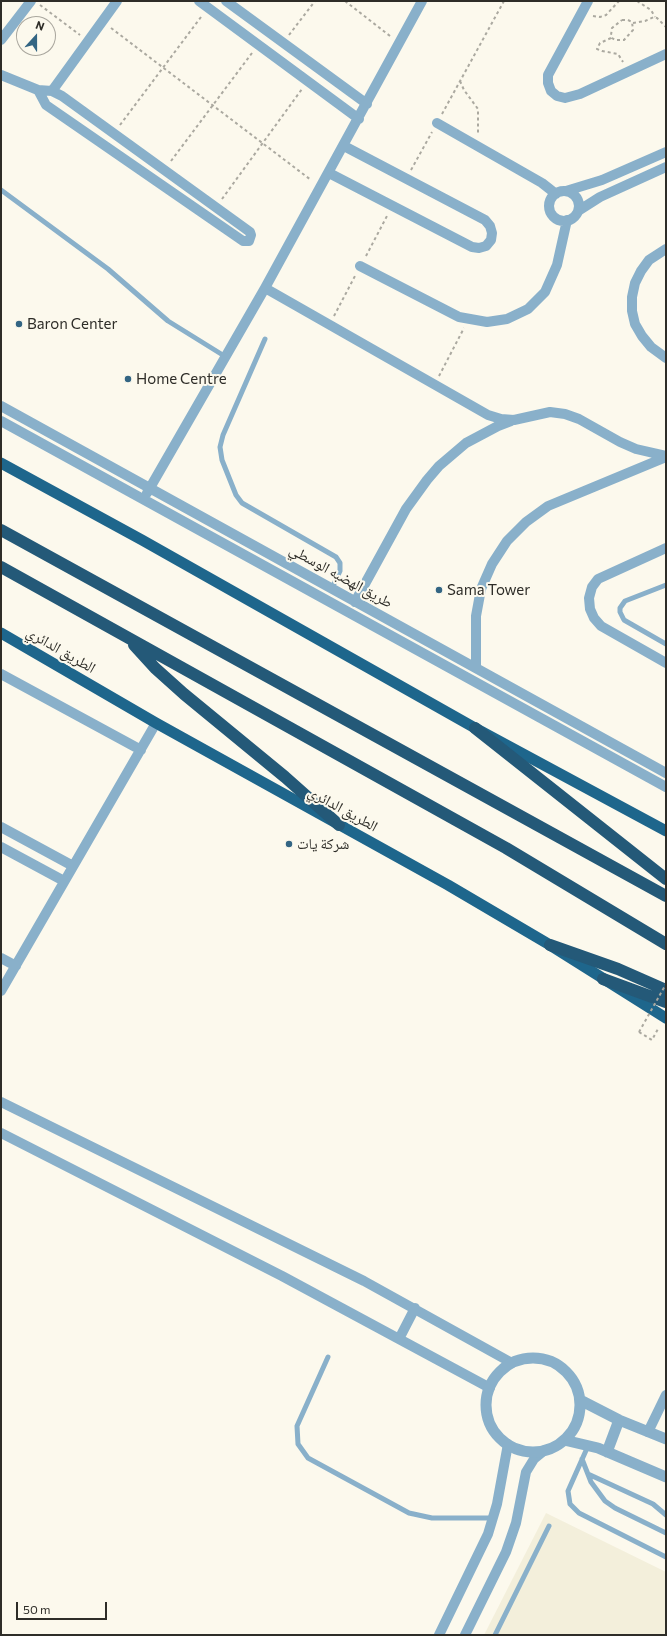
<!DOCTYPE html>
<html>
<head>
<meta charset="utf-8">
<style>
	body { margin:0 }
	#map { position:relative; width:667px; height:1636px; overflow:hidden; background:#fcf9ed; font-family:Commissioner,sans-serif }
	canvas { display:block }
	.frame { position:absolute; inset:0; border:2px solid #2e2d28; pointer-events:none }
	.north { position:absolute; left:16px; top:16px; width:40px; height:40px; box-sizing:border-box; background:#fcf9ed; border:1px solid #aaa79e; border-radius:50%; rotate:21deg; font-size:11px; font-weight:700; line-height:16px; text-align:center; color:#2e2d28 }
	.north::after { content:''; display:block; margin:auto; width:14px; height:18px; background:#336583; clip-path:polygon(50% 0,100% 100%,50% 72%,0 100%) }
	.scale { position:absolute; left:16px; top:1602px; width:91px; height:18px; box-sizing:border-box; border:2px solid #2e2d28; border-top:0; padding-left:5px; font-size:12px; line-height:14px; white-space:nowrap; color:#2e2d28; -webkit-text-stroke:3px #fcf9ed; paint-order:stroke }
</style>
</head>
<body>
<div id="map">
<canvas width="667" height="1636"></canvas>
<div class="frame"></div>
<div class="north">N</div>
<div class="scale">50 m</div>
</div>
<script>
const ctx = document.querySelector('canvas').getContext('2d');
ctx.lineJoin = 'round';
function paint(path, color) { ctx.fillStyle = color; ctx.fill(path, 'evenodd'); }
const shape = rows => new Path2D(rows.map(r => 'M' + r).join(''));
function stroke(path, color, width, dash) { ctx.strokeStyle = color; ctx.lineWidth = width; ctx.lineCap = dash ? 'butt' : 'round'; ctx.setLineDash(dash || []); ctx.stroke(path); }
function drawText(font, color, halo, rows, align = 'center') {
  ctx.font = font + ' Commissioner,"Noto Naskh Arabic",sans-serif'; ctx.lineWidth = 4; ctx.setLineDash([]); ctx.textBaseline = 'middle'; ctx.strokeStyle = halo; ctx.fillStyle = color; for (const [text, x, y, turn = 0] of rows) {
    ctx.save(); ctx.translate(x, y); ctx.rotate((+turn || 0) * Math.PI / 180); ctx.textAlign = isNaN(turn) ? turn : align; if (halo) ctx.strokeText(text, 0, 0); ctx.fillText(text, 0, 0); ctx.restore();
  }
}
paint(shape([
	[546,1513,666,1572,666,1635,484,1635]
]), '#f3efdb');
stroke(shape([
	[345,1,390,36],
	[637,1,651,10,655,17],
	[40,5,80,35],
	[593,16,600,17,606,15,619,1],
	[622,20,628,20,632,22,633,30,624,40,615,40,612,38,611,35,612,28,622,20],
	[633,23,645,21,654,17,657,18,666,27],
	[111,28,311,180],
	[289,35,315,1],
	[611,38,600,43,597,49,602,51,618,54,623,62],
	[460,81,464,90,478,109,478,134],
	[442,114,504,1],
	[120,125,201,17],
	[171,161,252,53],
	[411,170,432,132],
	[222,199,302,89],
	[366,256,387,216],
	[334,316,355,276],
	[439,376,464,328],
	[639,1032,652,1040,659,1027]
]), '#aba9a0', 2, [3, 3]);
stroke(shape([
	[1,190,108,269,168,321,226,357],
	[265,339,223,435,220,447,222,460,236,495,242,503,336,557,340,563,340,571,332,588],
	[666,585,625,601,620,608,620,612,624,620,666,644],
	[328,1357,297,1426,298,1444,308,1458,409,1513,432,1518,493,1518],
	[588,1446,568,1491,570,1504,579,1513,666,1557],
	[582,1459,591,1482,605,1501,615,1508,666,1533],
	[588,1474,653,1504,666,1515],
	[495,1635,549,1526]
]), '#89b0ca', 5);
stroke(shape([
	[199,1,359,119],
	[226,1,367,104],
	[588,1,548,75,548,83,551,91,557,96,565,98,580,94,666,54],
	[1,40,31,1],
	[1,75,38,90,52,91,62,96,250,232,251,235,249,241,243,241,46,105,38,90],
	[52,91,117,1],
	[437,123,542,183,556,194],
	[329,173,472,247,479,248,486,246,491,240,492,233,490,226,485,220,344,146],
	[566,191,602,180,666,152],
	'549 206a15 15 0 1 1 30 0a15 15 0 1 1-30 0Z',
	[578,211,600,197,666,167],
	[666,249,649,260,641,271,635,283,632,297,632,311,635,324,642,336,651,347,666,358],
	[360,266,459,317,487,322,507,319,528,309,545,292,557,265,567,220],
	[265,288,488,415,501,419,514,420,550,412,565,414,579,419,620,442,636,449,666,456],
	[1,406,666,773],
	[1,421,666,787],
	[147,493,265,288,422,1],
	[666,548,598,579,592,587,589,598,590,609,594,618,601,626,666,663],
	[355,602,406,509,427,480,439,466,466,443,498,426,511,421],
	[476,668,476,616,481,589,492,564,507,541,526,522,548,506,666,457],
	[1,674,141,750],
	[1,827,73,866],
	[1,847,64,881],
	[1,958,16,966],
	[1,991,156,723],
	[1,1102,364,1281,512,1363],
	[1,1133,282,1276,490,1388],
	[399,1339,415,1308],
	[648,1432,666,1395],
	[439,1635,488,1534,497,1504,508,1444],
	[465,1635,506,1552,516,1523,526,1472,534,1459,545,1450]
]), '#89b0ca', 10);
stroke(shape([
	'486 1405a47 47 0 1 1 94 0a47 47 0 1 1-94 0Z',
	[580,1400,619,1420,666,1439],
	[564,1440,598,1448,666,1477],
	[607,1452,619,1420]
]), '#89b0ca', 11);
stroke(shape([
	[1,463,142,540,475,728,666,831],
	[1,633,156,723,448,885,550,945,666,1018]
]), '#1e668c', 11);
stroke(shape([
	[1,530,666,896],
	[1,567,506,848,666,944],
	[134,645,155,668,184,694,285,777,339,825],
	[475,728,666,879],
	[550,945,618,969,666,990],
	[603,979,666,1002]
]), '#245978', 12);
stroke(shape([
	[639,1032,666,984]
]), '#aba9a0', 2, [3, 3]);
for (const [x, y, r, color] of [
	[19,324,4,"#336583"],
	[128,379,4,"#336583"],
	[439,590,4,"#336583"],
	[289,844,4,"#336583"]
]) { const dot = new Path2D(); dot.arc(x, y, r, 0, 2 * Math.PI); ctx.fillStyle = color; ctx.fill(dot); stroke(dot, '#fcf9ed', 1.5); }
drawText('15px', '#2e2d28', '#fcf9ed', [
	["Baron Center",27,324],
	["Home Centre",136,379],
	["Sama Tower",447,590],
	["شركة يات",297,844]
], 'left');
drawText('15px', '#2e2d28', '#fcf9ed', [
	["طريق الهضبه الوسطي",341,576,29],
	["الطريق الدائري",61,650,30],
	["الطريق الدائري",343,809,29]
]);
</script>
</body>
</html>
